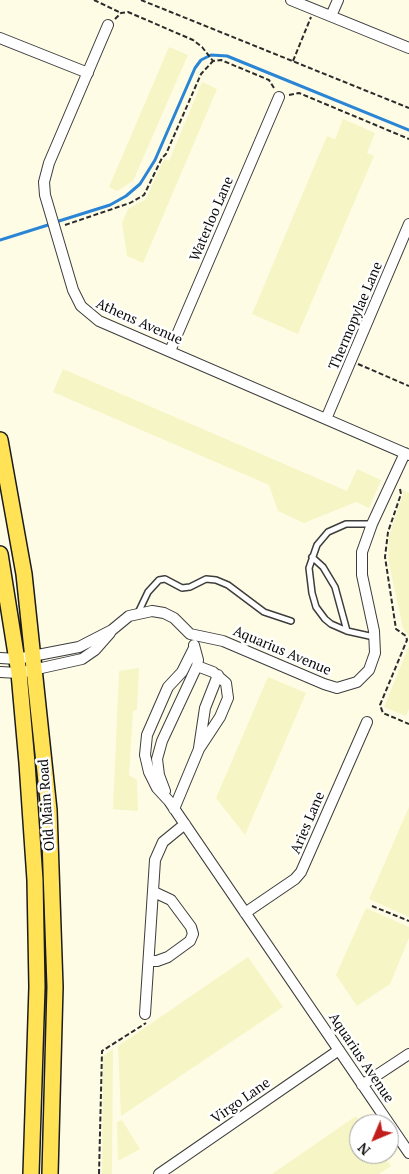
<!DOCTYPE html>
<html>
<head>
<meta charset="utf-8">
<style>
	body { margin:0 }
	#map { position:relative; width:409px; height:1174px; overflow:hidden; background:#fffce6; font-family:"PT Serif",serif }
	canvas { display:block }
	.north { position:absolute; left:349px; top:1114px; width:50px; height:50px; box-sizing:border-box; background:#fff; border:1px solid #9d9d9d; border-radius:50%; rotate:225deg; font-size:14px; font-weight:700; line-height:20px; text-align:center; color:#0a0a0a }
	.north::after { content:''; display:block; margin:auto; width:18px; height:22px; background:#c11e1b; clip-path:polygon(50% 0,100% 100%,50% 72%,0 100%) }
</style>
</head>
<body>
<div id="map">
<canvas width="409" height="1174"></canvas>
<div class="north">N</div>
</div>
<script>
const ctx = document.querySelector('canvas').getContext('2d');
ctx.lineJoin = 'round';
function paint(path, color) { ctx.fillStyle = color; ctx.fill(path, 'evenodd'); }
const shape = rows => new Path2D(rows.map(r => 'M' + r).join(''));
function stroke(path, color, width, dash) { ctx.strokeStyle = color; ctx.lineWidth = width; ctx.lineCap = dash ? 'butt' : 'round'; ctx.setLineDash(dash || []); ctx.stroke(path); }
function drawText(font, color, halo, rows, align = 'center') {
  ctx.font = font + ' "PT Serif",serif'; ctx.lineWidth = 5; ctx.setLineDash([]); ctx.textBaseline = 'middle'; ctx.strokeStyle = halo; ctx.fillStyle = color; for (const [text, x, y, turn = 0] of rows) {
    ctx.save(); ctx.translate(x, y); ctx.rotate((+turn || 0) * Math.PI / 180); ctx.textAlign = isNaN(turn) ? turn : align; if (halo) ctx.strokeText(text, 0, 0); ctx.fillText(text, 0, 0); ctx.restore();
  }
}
paint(shape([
	[169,47,188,55,133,181,117,191,109,187],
	[202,82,217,89,143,263,127,256,122,223,128,209,146,199,164,159,169,161],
	[343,119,375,133,367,153,374,156,298,334,252,314,327,136,335,139],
	[63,369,347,491,357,469,381,480,369,508,356,502,304,523,278,511,269,485,53,392],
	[401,489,409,493,409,637,403,628,388,559,389,536,403,494],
	[409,646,409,709,406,716,384,707],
	[139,668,137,710,133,711,129,775,137,780,138,811,113,809,119,671],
	[268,677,306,693,245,835,216,798],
	[409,807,409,917,369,899],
	[366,908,409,927,409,938,390,984,357,1006,336,975],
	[248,957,283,1007,121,1116,118,1046],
	[113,1049,112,1174,102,1174,103,1056],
	[356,1116,361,1124,359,1124,359,1154,382,1154,391,1166,379,1174,272,1174],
	[122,1120,140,1149,118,1161,117,1122]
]), '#f6f5c5');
stroke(shape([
	[59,221,110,205,126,196,140,184,155,160,195,68,201,60,211,55,227,56,409,130],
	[0,240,48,225]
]), '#2a85d5', 3);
const service = shape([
	[372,524,346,524,328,532,317,545,309,568,312,593,316,607,325,619,331,624,347,631,374,637],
	[312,557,323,567,335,587,347,631],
	[138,613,148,592,159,580,165,579,182,588,190,587,206,579,216,580,228,585,264,612,291,621]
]);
const minor = shape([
	[291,0,409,48],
	[331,16,338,0],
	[108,25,49,163,44,182,45,195,73,290,81,306,99,321,409,455],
	[0,38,88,73],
	[170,351,279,97],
	[326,419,409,224],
	[194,648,182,672,168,687,147,735,145,755,149,772,157,788,169,801,409,1153],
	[0,658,17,659,79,647,112,630,129,616,152,611,164,613,174,618,190,634,223,641,324,684,337,688,357,682,369,670,375,653,374,631,362,575,362,552,372,524,405,453],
	[0,672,19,673,82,659,95,650,110,633],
	[199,748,205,708,218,675],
	[165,791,159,775,157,759,162,741,197,666,198,660,194,645],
	[174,809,199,749,220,717,228,698,226,683,213,672,197,666],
	[245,913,295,879,301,872,367,722],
	[149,961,157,961,168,957,190,941,193,934,191,927,171,900,154,892],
	[145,1014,155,860,163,842,185,824],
	[362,1085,409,1054],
	[159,1174,339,1050]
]);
const primary = shape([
	[0,440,24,574,49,810,55,987,50,1174],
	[0,554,19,673,27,763,35,880,37,987,31,1174]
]);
stroke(service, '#3d3d3d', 8);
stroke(minor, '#3d3d3d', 12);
stroke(primary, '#1b1b1b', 18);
stroke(shape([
	[94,0,121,13],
	[141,0,409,108],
	[115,19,121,13,128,12,193,40,202,47,213,61,221,60,269,80,274,88],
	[293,61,311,17],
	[289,95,299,93,409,139],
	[65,225,130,203,144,195,162,158,166,154,201,74,213,61],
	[358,364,409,386],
	[400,489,401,494,388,532,385,557,396,629,406,636,407,640,380,705,383,713,409,724],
	[372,906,409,921],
	[99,1174,102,1051,146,1023]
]), '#2c2c2c', 2, [5, 2.5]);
stroke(service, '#fff', 5);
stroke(minor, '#fff', 10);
stroke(primary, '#ffe256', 15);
drawText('14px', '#0a0a0a', '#fff', [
	["Waterloo Lane",212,219,-67],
	["Thermopylae Lane",356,316,-67],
	["Athens Avenue",139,322,24],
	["Aquarius Avenue",282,651,23],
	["Old Main Road",47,805,-94],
	["Aries Lane",308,823,-67],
	["Aquarius Avenue",361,1058,56],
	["Virgo Lane",241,1101,-35]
]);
</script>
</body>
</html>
